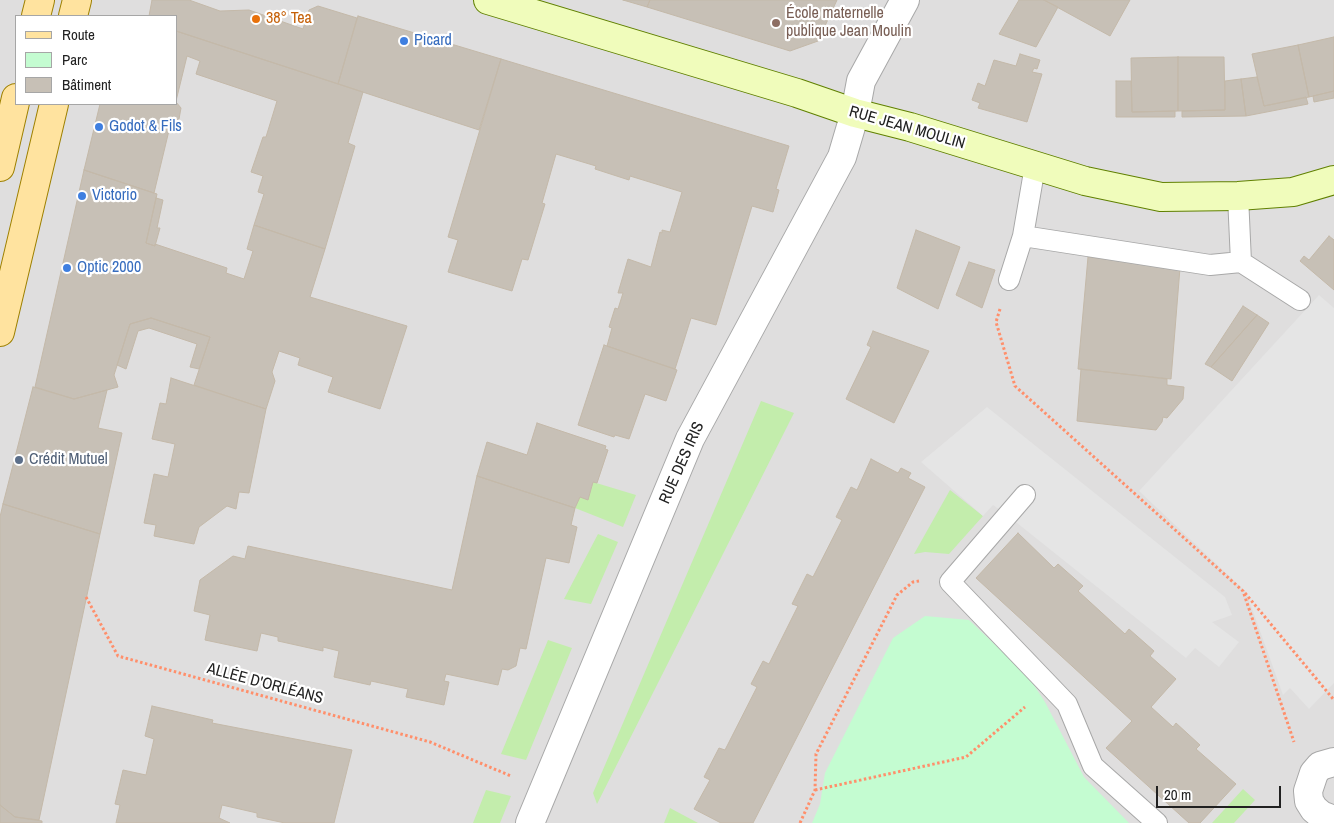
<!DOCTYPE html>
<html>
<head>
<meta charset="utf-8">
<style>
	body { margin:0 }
	#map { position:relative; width:1334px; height:823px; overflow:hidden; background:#f2f0e8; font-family:"Archivo Narrow",sans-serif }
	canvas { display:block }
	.legend { position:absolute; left:15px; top:15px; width:162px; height:90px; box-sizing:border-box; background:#fff; border:1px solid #a6a6a6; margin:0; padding:6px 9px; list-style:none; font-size:15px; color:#212121 }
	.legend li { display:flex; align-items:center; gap:10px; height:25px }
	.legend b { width:25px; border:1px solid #a6a6a6 }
	.scale { position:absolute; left:1156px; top:786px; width:125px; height:22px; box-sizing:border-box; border:2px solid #212121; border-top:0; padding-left:6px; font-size:15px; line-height:18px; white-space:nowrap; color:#212121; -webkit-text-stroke:4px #fff; paint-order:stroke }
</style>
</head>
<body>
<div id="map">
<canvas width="1334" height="823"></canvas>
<ul class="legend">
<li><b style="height:6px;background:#ffe39f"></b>Route</li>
<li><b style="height:14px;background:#c4fcd1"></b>Parc</li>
<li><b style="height:14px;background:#c7c0b6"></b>Bâtiment</li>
</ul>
<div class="scale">20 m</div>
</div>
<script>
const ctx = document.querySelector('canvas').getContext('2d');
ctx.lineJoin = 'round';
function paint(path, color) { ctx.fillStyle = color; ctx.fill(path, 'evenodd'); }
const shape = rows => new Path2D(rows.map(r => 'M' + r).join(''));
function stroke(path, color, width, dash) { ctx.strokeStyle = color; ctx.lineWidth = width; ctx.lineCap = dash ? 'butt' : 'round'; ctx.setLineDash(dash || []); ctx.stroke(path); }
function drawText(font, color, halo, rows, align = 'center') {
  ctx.font = font + ' "Archivo Narrow",sans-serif'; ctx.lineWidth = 4.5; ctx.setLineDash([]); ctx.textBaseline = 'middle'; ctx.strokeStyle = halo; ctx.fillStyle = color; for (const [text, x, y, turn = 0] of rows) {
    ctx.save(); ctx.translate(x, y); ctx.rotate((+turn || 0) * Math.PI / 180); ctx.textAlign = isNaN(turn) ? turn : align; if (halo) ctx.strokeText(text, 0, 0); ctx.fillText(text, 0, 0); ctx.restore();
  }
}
paint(shape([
	[0,0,1334,0,1334,823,0,823],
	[16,16,176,16,176,104,16,104]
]), '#dfdede');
paint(shape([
	[761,401,794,413,597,804,593,793],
	[593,482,636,495,623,527,575,508,580,497,588,499],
	[950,490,983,516,949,554,925,552,914,554],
	[598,534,618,542,591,604,564,599],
	[548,640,572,648,526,760,501,754],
	[1243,789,1255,800,1234,823,1212,823],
	[486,790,511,796,500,823,473,823],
	[670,808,698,823,664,823]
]), '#c3edac');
paint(shape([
	[925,616,969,620,1028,676,1045,702,1084,777,1129,823,812,823,820,804,825,773,893,638]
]), '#c4fcd1');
paint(shape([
	[1319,295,1334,308,1334,683,1309,709,1290,688,1283,695,1246,592,1139,491],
	[987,407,1225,597,1232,615,1212,622,1239,642,1219,667,1195,648,1186,658,1007,515,993,505,983,516,921,462]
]), '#e5e5e5');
const building = shape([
	[152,0,189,0,220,11,249,10,303,29,309,10,318,6,357,18,338,84,176,31,176,16,149,16,152,0],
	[623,0,650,0,647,7,623,0],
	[650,0,837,0,818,41,790,51,647,7,650,0],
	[1019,0,1044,0,1058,7,1036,47,999,34,1019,0],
	[1044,0,1130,0,1110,36,1044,0],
	[358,16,501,59,479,130,338,84,358,16],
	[176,31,363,92,348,143,355,146,325,249,254,225,264,194,258,192,263,176,251,172,263,137,266,137,277,101,196,74,200,61,187,56,176,101,176,31],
	[1334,37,1334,91,1309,97,1298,45,1334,37],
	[1298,45,1309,97,1264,106,1252,54,1298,45],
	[1020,54,1040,60,1037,69,1034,68,1032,72,1042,74,1027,122,978,108,980,103,972,100,978,83,985,86,994,60,1016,66,1020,54],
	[1178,57,1224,57,1225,110,1178,111,1178,57],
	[1178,57,1178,111,1132,112,1131,58,1178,57],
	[501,59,789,146,776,189,779,190,773,212,752,206,716,325,691,318,675,369,607,346,612,328,609,327,615,308,618,309,623,293,618,293,628,259,651,267,660,232,662,233,662,230,670,232,682,192,630,176,629,180,595,169,596,166,556,154,542,203,545,204,528,260,522,259,512,291,448,272,458,240,448,237,501,59],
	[1257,77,1264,106,1306,97,1308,104,1246,116,1241,79,1257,77],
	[1241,79,1246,116,1182,117,1182,111,1225,110,1225,81,1241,79],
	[1116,81,1131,81,1132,112,1175,111,1175,117,1116,117,1116,81],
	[1334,91,1334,98,1314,102,1313,96,1334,91],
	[176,102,181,108,179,119,171,122,154,193,84,170,100,104,176,104,176,102],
	[84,170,157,194,146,243,155,246,155,244,227,268,226,273,244,279,253,251,247,249,254,225,325,249,310,297,407,326,380,409,328,392,333,377,298,365,300,358,279,351,272,372,275,381,266,409,194,385,210,337,151,318,130,324,114,375,118,387,74,399,35,387,84,170],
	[156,198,163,200,157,228,160,228,155,246,146,243,156,198],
	[916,230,960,247,938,309,897,288,916,230],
	[1329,236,1334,240,1334,290,1300,261,1304,256,1309,260,1329,236],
	[1088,257,1180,268,1171,379,1078,369,1088,257],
	[969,262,995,270,982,308,956,295,969,262],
	[1243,306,1257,315,1211,367,1205,364,1243,306],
	[1257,315,1269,323,1232,381,1211,367,1257,315],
	[151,318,210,337,199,369,190,367,197,344,149,328,138,331,126,369,117,365,130,324,151,318],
	[873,331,929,351,894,423,846,399,871,347,867,345,873,331],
	[604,345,677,370,666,401,645,394,629,439,615,435,614,437,578,425,604,345],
	[1081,369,1167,379,1167,385,1184,387,1183,399,1167,418,1163,417,1162,422,1156,430,1077,421,1081,369],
	[171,378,266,409,249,493,239,492,236,509,227,506,199,527,194,544,154,536,156,525,144,523,154,474,168,477,175,444,152,439,160,403,166,404,171,378],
	[33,387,74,399,107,390,98,428,122,433,100,534,3,504,33,387],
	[537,423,606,446,605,449,608,450,597,483,593,482,588,500,580,497,575,508,477,476,487,442,527,455,537,423],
	[871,459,898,473,901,468,911,473,908,478,925,487,753,823,721,823,694,809,710,780,704,777,719,748,725,750,757,687,751,684,763,661,769,664,798,606,792,604,807,574,813,577,842,520,836,517,851,487,857,490,871,459],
	[477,476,575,508,571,525,577,527,569,563,546,558,526,649,520,648,516,666,508,670,502,669,498,685,446,674,444,681,449,682,444,705,406,697,408,689,371,681,370,685,334,677,339,651,323,647,323,651,278,641,278,637,261,633,257,651,205,640,210,615,194,611,200,580,233,556,245,559,248,546,452,590,477,476],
	[3,504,100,534,39,820,15,817,0,805,0,517,3,504],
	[1018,533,1054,568,1058,564,1083,586,1078,591,1125,634,1129,629,1154,651,1150,656,1176,679,1151,707,1173,727,1176,723,1200,745,1196,749,1236,784,1200,823,1189,823,1106,748,1132,721,976,578,1018,533],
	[152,706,213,720,212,723,352,750,334,823,285,823,257,817,257,813,222,805,219,818,230,823,116,823,120,805,115,804,123,770,146,775,154,739,145,736,152,706],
	[0,805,15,817,42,821,42,823,0,823,0,805]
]);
paint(building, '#c7c0b6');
stroke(building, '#c4b9a9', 1);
const service = shape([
	[1238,196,1241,262,1300,300],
	[1023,236,1210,265,1241,262],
	[1009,280,1023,236,1035,166],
	[1025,495,950,582,1067,704,1093,766,1157,823]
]);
const minor = shape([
	[1334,762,1320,766,1314,773,1308,791,1309,801,1314,809,1321,815,1334,820],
	[530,823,690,439,842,157,855,113,861,81,905,0]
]);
const secondary = shape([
	[488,0,797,93,855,113,910,127,1085,181,1161,197,1238,196,1293,192,1334,180]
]);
const primary = shape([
	[36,16,40,0],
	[73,16,77,0],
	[0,167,16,98],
	[0,332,54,104]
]);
stroke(service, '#a8a8a8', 22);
stroke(minor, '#a8a8a8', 30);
stroke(secondary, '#608000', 30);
stroke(primary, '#9e8000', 30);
stroke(shape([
	[1000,309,996,322,1015,386,1243,591,1294,742],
	[1245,593,1334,700],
	[86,597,118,656,430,742,511,776],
	[815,790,966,757,1025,707],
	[800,823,815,790,816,754,897,595,913,582,919,581]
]), '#ff8f6b', 3, [2.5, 2.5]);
stroke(service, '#fff', 20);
stroke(minor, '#fff', 28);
stroke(secondary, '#f0fcbb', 28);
stroke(primary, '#ffe39f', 28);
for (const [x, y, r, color] of [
	[256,19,5,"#e8710a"],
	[776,23,5,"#8d6e63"],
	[404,41,5,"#3f7fe0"],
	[99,127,5,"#3f7fe0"],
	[82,196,5,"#3f7fe0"],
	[67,268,5,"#3f7fe0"],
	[19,460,5,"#5c6f8a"]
]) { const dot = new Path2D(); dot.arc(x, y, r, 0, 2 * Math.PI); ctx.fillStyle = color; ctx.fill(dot); stroke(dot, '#fff', 2); }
drawText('16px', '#785e54', '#fff', [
	["École maternelle",786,14],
	["publique Jean Moulin",786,32]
], 'left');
drawText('16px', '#c56008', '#fff', [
	["38° Tea",266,19]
], 'left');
drawText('16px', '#366cbe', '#fff', [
	["Picard",414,41],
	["Godot & Fils",109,127],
	["Victorio",92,196],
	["Optic 2000",77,268]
], 'left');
drawText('16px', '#212121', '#fff', [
	["RUE JEAN MOULIN",907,128,16],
	["RUE DES IRIS",682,463,-66],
	["ALLÉE D'ORLÉANS",265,684,15]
]);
drawText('16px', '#4e5e75', '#fff', [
	["Crédit Mutuel",29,460]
], 'left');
</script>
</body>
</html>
